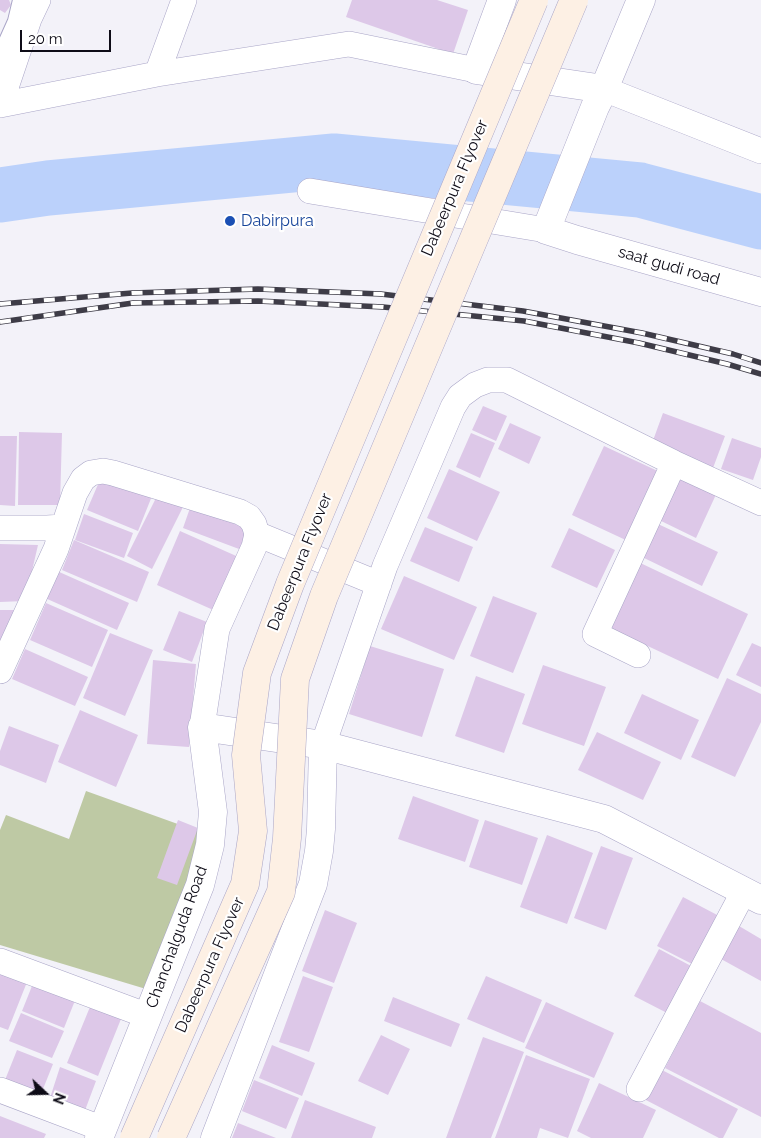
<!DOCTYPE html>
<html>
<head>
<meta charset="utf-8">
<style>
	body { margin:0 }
	#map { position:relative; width:761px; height:1138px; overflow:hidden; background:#f3f2f9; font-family:Raleway,sans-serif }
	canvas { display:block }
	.north { position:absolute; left:20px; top:1068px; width:50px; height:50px; -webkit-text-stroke:4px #fff; paint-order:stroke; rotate:111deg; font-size:14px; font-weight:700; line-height:20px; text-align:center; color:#0e0c17 }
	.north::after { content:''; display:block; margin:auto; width:18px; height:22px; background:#0e0c17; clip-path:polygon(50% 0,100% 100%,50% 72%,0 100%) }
	.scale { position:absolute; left:20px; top:30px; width:91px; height:22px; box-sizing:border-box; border:2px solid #0e0c17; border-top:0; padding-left:6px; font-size:15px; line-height:18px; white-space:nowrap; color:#0e0c17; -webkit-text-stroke:4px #fff; paint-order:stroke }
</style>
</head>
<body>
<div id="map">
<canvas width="761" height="1138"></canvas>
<div class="north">N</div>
<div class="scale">20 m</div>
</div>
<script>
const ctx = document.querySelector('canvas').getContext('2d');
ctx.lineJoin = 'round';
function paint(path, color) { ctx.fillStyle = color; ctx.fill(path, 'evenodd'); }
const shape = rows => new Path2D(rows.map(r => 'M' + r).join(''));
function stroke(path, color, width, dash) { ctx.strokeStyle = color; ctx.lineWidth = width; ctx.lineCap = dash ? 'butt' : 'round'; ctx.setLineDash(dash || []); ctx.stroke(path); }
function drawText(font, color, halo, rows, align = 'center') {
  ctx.font = font + ' Raleway,sans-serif'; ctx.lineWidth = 4.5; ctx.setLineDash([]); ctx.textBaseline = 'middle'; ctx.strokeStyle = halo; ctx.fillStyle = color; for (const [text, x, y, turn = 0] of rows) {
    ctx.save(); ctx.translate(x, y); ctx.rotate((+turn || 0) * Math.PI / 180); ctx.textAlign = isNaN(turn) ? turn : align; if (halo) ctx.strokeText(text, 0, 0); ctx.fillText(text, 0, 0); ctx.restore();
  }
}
paint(shape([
	[86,791,200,832,194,864,146,989,0,945,0,830,6,815,69,839]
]), '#bec9a4');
stroke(shape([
	[0,195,48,188,334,161,640,190,761,222]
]), '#bbd1fb', 55);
paint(shape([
	[0,0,9,0,11,5,5,13,0,10],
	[352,0,437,0,468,10,453,54,346,17],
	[483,406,507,416,496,441,472,430],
	[663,413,725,436,713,468,651,446],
	[510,423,541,437,529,464,498,449],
	[19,432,62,433,60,505,18,505],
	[471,433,495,443,480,478,456,467],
	[0,436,17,436,15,506,0,505],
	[732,438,761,448,761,457,753,480,721,469],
	[604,446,662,473,630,542,572,515],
	[449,469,500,492,477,541,427,518],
	[681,469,719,488,696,538,657,519],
	[102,475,152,496,138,531,87,510],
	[158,494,183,507,152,569,127,556],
	[190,508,255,531,247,552,183,528],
	[84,514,133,533,124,558,75,540],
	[658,524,718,552,702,586,642,557],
	[425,527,473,547,459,582,410,561],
	[569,528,615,550,597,588,551,567],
	[180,531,243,559,220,613,157,585],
	[74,540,149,572,137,602,62,570],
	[0,544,38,545,25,601,0,602],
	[634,560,748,614,718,679,603,625],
	[57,571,129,603,117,630,45,598],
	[404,576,477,607,454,660,381,629],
	[493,596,537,613,513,673,470,656],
	[46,603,108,630,92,667,30,640],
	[0,610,14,610,0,654],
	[179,611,207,622,192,662,163,650],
	[110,633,153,650,125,716,83,698],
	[752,643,761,647,761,687,736,675],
	[370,646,444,669,422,737,349,714],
	[25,649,88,677,75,706,12,679],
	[153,660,196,664,189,747,147,744],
	[543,665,606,687,584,746,522,724],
	[476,676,525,694,504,753,455,736],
	[727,678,761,694,761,722,735,777,691,757],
	[642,694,699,720,681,760,624,733],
	[80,710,138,735,116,787,58,762],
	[9,726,59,745,46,783,0,765,0,751],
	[597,732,661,762,643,800,578,770],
	[413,796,479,820,465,862,398,839],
	[178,820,198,828,177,885,157,878],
	[485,820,538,838,522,885,469,867],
	[547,835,593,853,567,924,520,907],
	[601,846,633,858,606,930,574,918],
	[683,897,721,917,696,966,657,946],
	[325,910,357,923,334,983,302,971],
	[739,926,761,939,761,981,721,959],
	[659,949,693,967,669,1014,634,996],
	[0,973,27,982,8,1030,0,1027],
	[303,976,333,987,309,1052,279,1042],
	[486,976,542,1000,524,1043,467,1019],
	[34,981,76,998,64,1028,22,1011],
	[393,997,460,1024,451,1047,384,1021],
	[700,1001,761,1033,761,1117,665,1068],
	[92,1002,123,1014,98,1076,67,1063],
	[546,1002,614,1033,594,1078,525,1048],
	[21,1013,64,1031,52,1058,9,1041],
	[381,1035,410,1049,388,1095,358,1081],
	[483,1037,524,1052,491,1138,446,1138],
	[272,1045,315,1063,302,1096,259,1078],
	[17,1050,53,1064,39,1099,3,1085],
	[526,1055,590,1079,568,1138,540,1128,537,1138,495,1138],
	[60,1067,96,1081,84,1113,49,1101],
	[660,1069,738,1109,723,1138,719,1138,644,1099],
	[254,1080,299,1098,286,1129,242,1111],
	[599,1083,656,1110,643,1138,591,1138,577,1131],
	[305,1100,376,1127,372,1138,291,1138],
	[0,1116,46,1134,44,1138,0,1138],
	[238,1123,276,1138,232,1138]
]), '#ddc8e8');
const service = shape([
	[12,70,1,61,0,52,14,21,19,0]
]);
const minor = shape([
	[38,0,29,19,0,105,157,74,349,44,476,70],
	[157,74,184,0],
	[604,89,761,151],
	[310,191,546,230],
	[0,528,47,528,63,527],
	[257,534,379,584],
	[638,655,595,634,674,463],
	[0,671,56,549,75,493,83,479,91,473,103,471,113,473,240,512,249,517,254,524,257,534,254,547,217,629,202,727],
	[323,745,385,566,453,407,460,396,475,385,488,380,507,380,674,463,761,503],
	[0,961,148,1016],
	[639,1089,744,891],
	[0,1090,103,1129]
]);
const tertiary = shape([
	[502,0,476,70,604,89],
	[641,0,604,89,595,107,546,230,577,240,761,292],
	[99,1138,200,885,210,845,213,812,202,727,323,745,604,819,761,900],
	[215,1138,313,884,319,851,321,829,323,745]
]);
stroke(service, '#a9a5c7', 14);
stroke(minor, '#a9a5c7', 26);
stroke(tertiary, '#a9a5c7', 29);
stroke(service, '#fff', 12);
stroke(minor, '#fff', 25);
stroke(tertiary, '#fff', 28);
const rail = shape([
	[0,304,132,293,258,289,381,294,523,311,642,333,733,354,761,363],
	[0,322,133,303,258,301,383,307,524,321,639,343,727,364,761,374]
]);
stroke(rail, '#3e3c47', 5.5);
stroke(rail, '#fff', 4, [11]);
const secondaryBridge = shape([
	[134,1138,245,884,253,831,246,755,257,673,290,584,534,0],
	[171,1138,281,892,287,838,295,679,324,596,574,0]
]);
stroke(secondaryBridge, '#a9a5c7', 29, []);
stroke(secondaryBridge, '#fdf0e4', 28);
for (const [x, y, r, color] of [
	[230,221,6,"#1a4fb4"]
]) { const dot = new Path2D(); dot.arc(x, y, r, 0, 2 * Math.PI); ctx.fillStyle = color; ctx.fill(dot); stroke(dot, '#fff', 2); }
drawText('16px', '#0e0c17', '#fff', [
	["Dabeerpura Flyover",455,188,-67],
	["saat gudi road",669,266,16],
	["Dabeerpura Flyover",300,562,-68],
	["Chanchalguda Road",177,937,-70],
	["Dabeerpura Flyover",210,965,-66]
]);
drawText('16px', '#164399', '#fff', [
	["Dabirpura",241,221]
], 'left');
</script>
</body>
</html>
